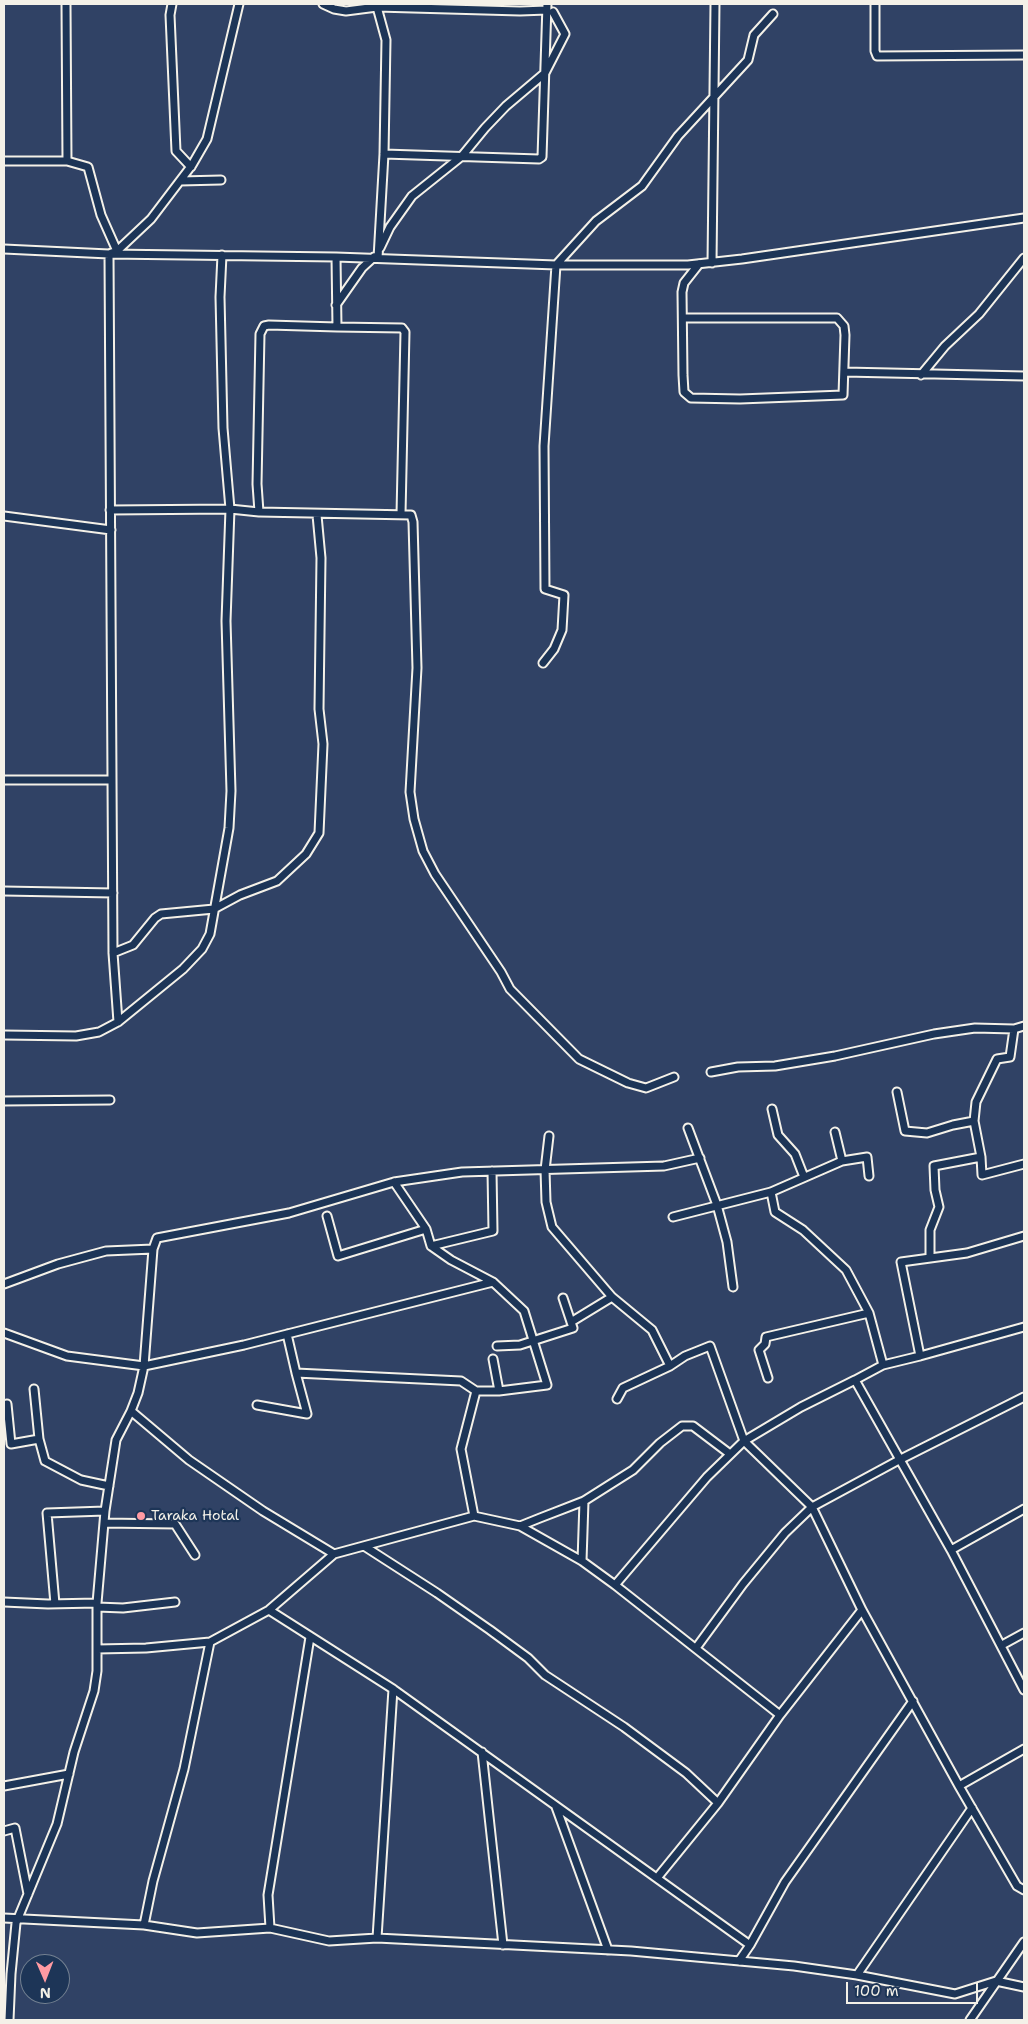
<!DOCTYPE html>
<html>
<head>
<meta charset="utf-8">
<style>
	body { margin:0 }
	#map { position:relative; width:1028px; height:2024px; overflow:hidden; background:#304265; font-family:"Shantell Sans",sans-serif }
	canvas { display:block }
	.frame { position:absolute; inset:0; border:5px solid #f4f1e8; pointer-events:none }
	.north { position:absolute; left:20px; top:1954px; width:50px; height:50px; box-sizing:border-box; background:#1d3557; border:1px solid #738091; border-radius:50%; rotate:179deg; font-size:14px; font-weight:700; line-height:20px; text-align:center; color:#f4f1e8 }
	.north::after { content:''; display:block; margin:auto; width:18px; height:22px; background:#ff9aa2; clip-path:polygon(50% 0,100% 100%,50% 72%,0 100%) }
	.scale { position:absolute; left:846px; top:1982px; width:132px; height:22px; box-sizing:border-box; border:2px solid #f4f1e8; border-top:0; padding-left:6px; font-size:15px; line-height:18px; white-space:nowrap; color:#f4f1e8; -webkit-text-stroke:4px #1d3557; paint-order:stroke }
</style>
</head>
<body>
<div id="map">
<canvas width="1028" height="2024"></canvas>
<div class="frame"></div>
<div class="north">N</div>
<div class="scale">100 m</div>
</div>
<script>
const ctx = document.querySelector('canvas').getContext('2d');
ctx.lineJoin = 'round';
const shape = rows => new Path2D(rows.map(r => 'M' + r).join(''));
function stroke(path, color, width, dash) { ctx.strokeStyle = color; ctx.lineWidth = width; ctx.lineCap = dash ? 'butt' : 'round'; ctx.setLineDash(dash || []); ctx.stroke(path); }
function drawText(font, color, halo, rows, align = 'center') {
  ctx.font = font + ' "Shantell Sans",sans-serif'; ctx.lineWidth = 4.5; ctx.setLineDash([]); ctx.textBaseline = 'middle'; ctx.strokeStyle = halo; ctx.fillStyle = color; for (const [text, x, y, turn = 0] of rows) {
    ctx.save(); ctx.translate(x, y); ctx.rotate((+turn || 0) * Math.PI / 180); ctx.textAlign = isNaN(turn) ? turn : align; if (halo) ctx.strokeText(text, 0, 0); ctx.fillText(text, 0, 0); ctx.restore();
  }
}
const minor = shape([
	[172,4,170,15,176,151,191,167],
	[323,4,334,9,346,11,377,7,377,4],
	[875,4,875,51,877,56,1024,55],
	[384,154,539,159,542,157,547,4],
	[4,161,67,161,66,4],
	[67,161,88,167,101,215,117,251],
	[180,181,221,180],
	[380,248,390,227,412,196,462,156,485,128,506,106,545,73,565,34,553,12],
	[4,249,109,254,336,257,556,265,688,265,742,259,1024,218],
	[336,257,337,327,269,325,264,326,260,334,257,484,259,512,411,515,413,522,417,668,410,792,414,819,423,851,435,874,501,972,510,989,579,1059,628,1083,646,1088,674,1077],
	[378,258,384,154,386,40,377,7,520,11,547,10],
	[712,263,715,4],
	[336,305,362,268,374,257],
	[683,318,837,318,844,326,845,335,843,395,740,399,691,398,684,392,683,375,682,292,684,283,699,264],
	[337,327,402,328,405,332,401,514],
	[845,372,1024,376],
	[921,375,945,346,979,314,1024,258],
	[110,510,230,509,259,512],
	[4,516,111,530],
	[543,663,554,649,562,630,564,595,545,589,544,446,556,265,596,221,642,186,678,136,748,60,754,35,773,14],
	[4,780,112,780],
	[4,891,113,893],
	[113,953,133,945,155,918,161,914,214,909,240,895,277,881,306,854,319,833,323,744,319,709,321,558,317,515],
	[118,1022,113,953,109,254,117,251,151,219,192,165,207,139,239,4],
	[4,1035,76,1036,99,1032,118,1022,183,969,202,949,210,934,229,828,231,791,226,621,230,509,223,428,220,297,222,255],
	[711,1072,738,1067,775,1066,835,1056,934,1034,975,1028,1014,1029,1024,1026],
	[897,1092,905,1131,927,1133,953,1125,974,1121],
	[4,1101,110,1100],
	[772,1109,778,1135,795,1154,804,1177],
	[688,1128,717,1205,727,1242,733,1287],
	[835,1132,842,1161],
	[549,1136,545,1170,546,1202,552,1227,612,1297,652,1330,670,1366,685,1356,710,1346,744,1441,812,1507,862,1610,959,1786,1017,1886,1024,1890],
	[981,1157,982,1175,1024,1164],
	[771,1192,775,1212,803,1230,846,1270,869,1313,883,1365],
	[327,1216,338,1256,426,1229],
	[673,1217,771,1192,842,1161,867,1157,869,1176],
	[1024,1236,967,1253,901,1262,920,1356,883,1365,855,1380,951,1550,1024,1690],
	[431,1246,493,1231,492,1171],
	[930,1258,930,1230,939,1207,935,1190,934,1166,981,1157,974,1121,976,1102,997,1059,1010,1057,1014,1029],
	[4,1284,58,1264,106,1251,153,1249],
	[571,1322,612,1297],
	[4,1333,67,1356,144,1366,244,1345,493,1282],
	[287,1334,296,1373,461,1381,476,1391,499,1391,547,1385,524,1311,493,1282,451,1260,431,1246,426,1229,394,1182],
	[497,1346,520,1345,573,1328,563,1298],
	[920,1356,1024,1327],
	[493,1359,499,1391],
	[768,1378,759,1350,765,1344,766,1337,869,1313],
	[34,1389,39,1439,45,1461,81,1480,109,1486],
	[617,1399,623,1388,670,1366],
	[7,1404,11,1444,39,1439],
	[257,1405,307,1414,296,1373],
	[131,1411,189,1460,263,1511,334,1554],
	[474,1516,461,1449,476,1391],
	[104,1523,175,1524,195,1555],
	[520,1526,582,1561,615,1585,780,1715],
	[364,1546,437,1593,490,1630,528,1658,545,1675,624,1727,686,1773,718,1803],
	[951,1550,1024,1509],
	[582,1561,584,1501],
	[615,1585,707,1477,744,1441,801,1407,855,1380],
	[4,1602,48,1604,97,1603],
	[55,1604,47,1513,105,1511],
	[97,1607,123,1608,175,1602],
	[269,1610,393,1689,750,1945],
	[1002,1645,1024,1633],
	[696,1648,743,1584,785,1533,812,1507,899,1460,1024,1397],
	[97,1649,146,1648,210,1642,269,1610,334,1554,474,1516,520,1526,540,1518,584,1501,633,1470,660,1443,682,1426,693,1426,730,1454],
	[482,1752,503,1945],
	[4,1786,69,1774],
	[959,1786,1024,1749],
	[556,1807,608,1950],
	[4,1831,15,1828,28,1894],
	[657,1878,718,1803,780,1715,862,1610],
	[4,1918,144,1925,197,1933,270,1928,329,1941,377,1938,631,1951,794,1966,857,1975,955,1994,996,1981,1024,1987],
	[144,1925,153,1881,184,1769,210,1642],
	[270,1928,268,1895,310,1637],
	[377,1938,393,1689],
	[739,1961,750,1945,785,1882,913,1701],
	[857,1975,972,1808],
	[9,2020,11,1974,16,1923,57,1824,74,1752,94,1691,97,1671,97,1603,105,1511,116,1440,131,1411,138,1393,144,1366,153,1249,157,1238,289,1213,394,1182,462,1172,664,1166,700,1158],
	[970,2020,1024,1942]
]);
stroke(minor, '#f4f1e8', 11);
stroke(minor, '#1d3557', 7);
for (const [x, y, r, color] of [
	[141,1516,5,"#ff9aa2"]
]) { const dot = new Path2D(); dot.arc(x, y, r, 0, 2 * Math.PI); ctx.fillStyle = color; ctx.fill(dot); stroke(dot, '#1d3557', 2); }
drawText('14px', '#f4f1e8', '#1d3557', [
	["Taraka Hotal",151,1516]
], 'left');
</script>
</body>
</html>
